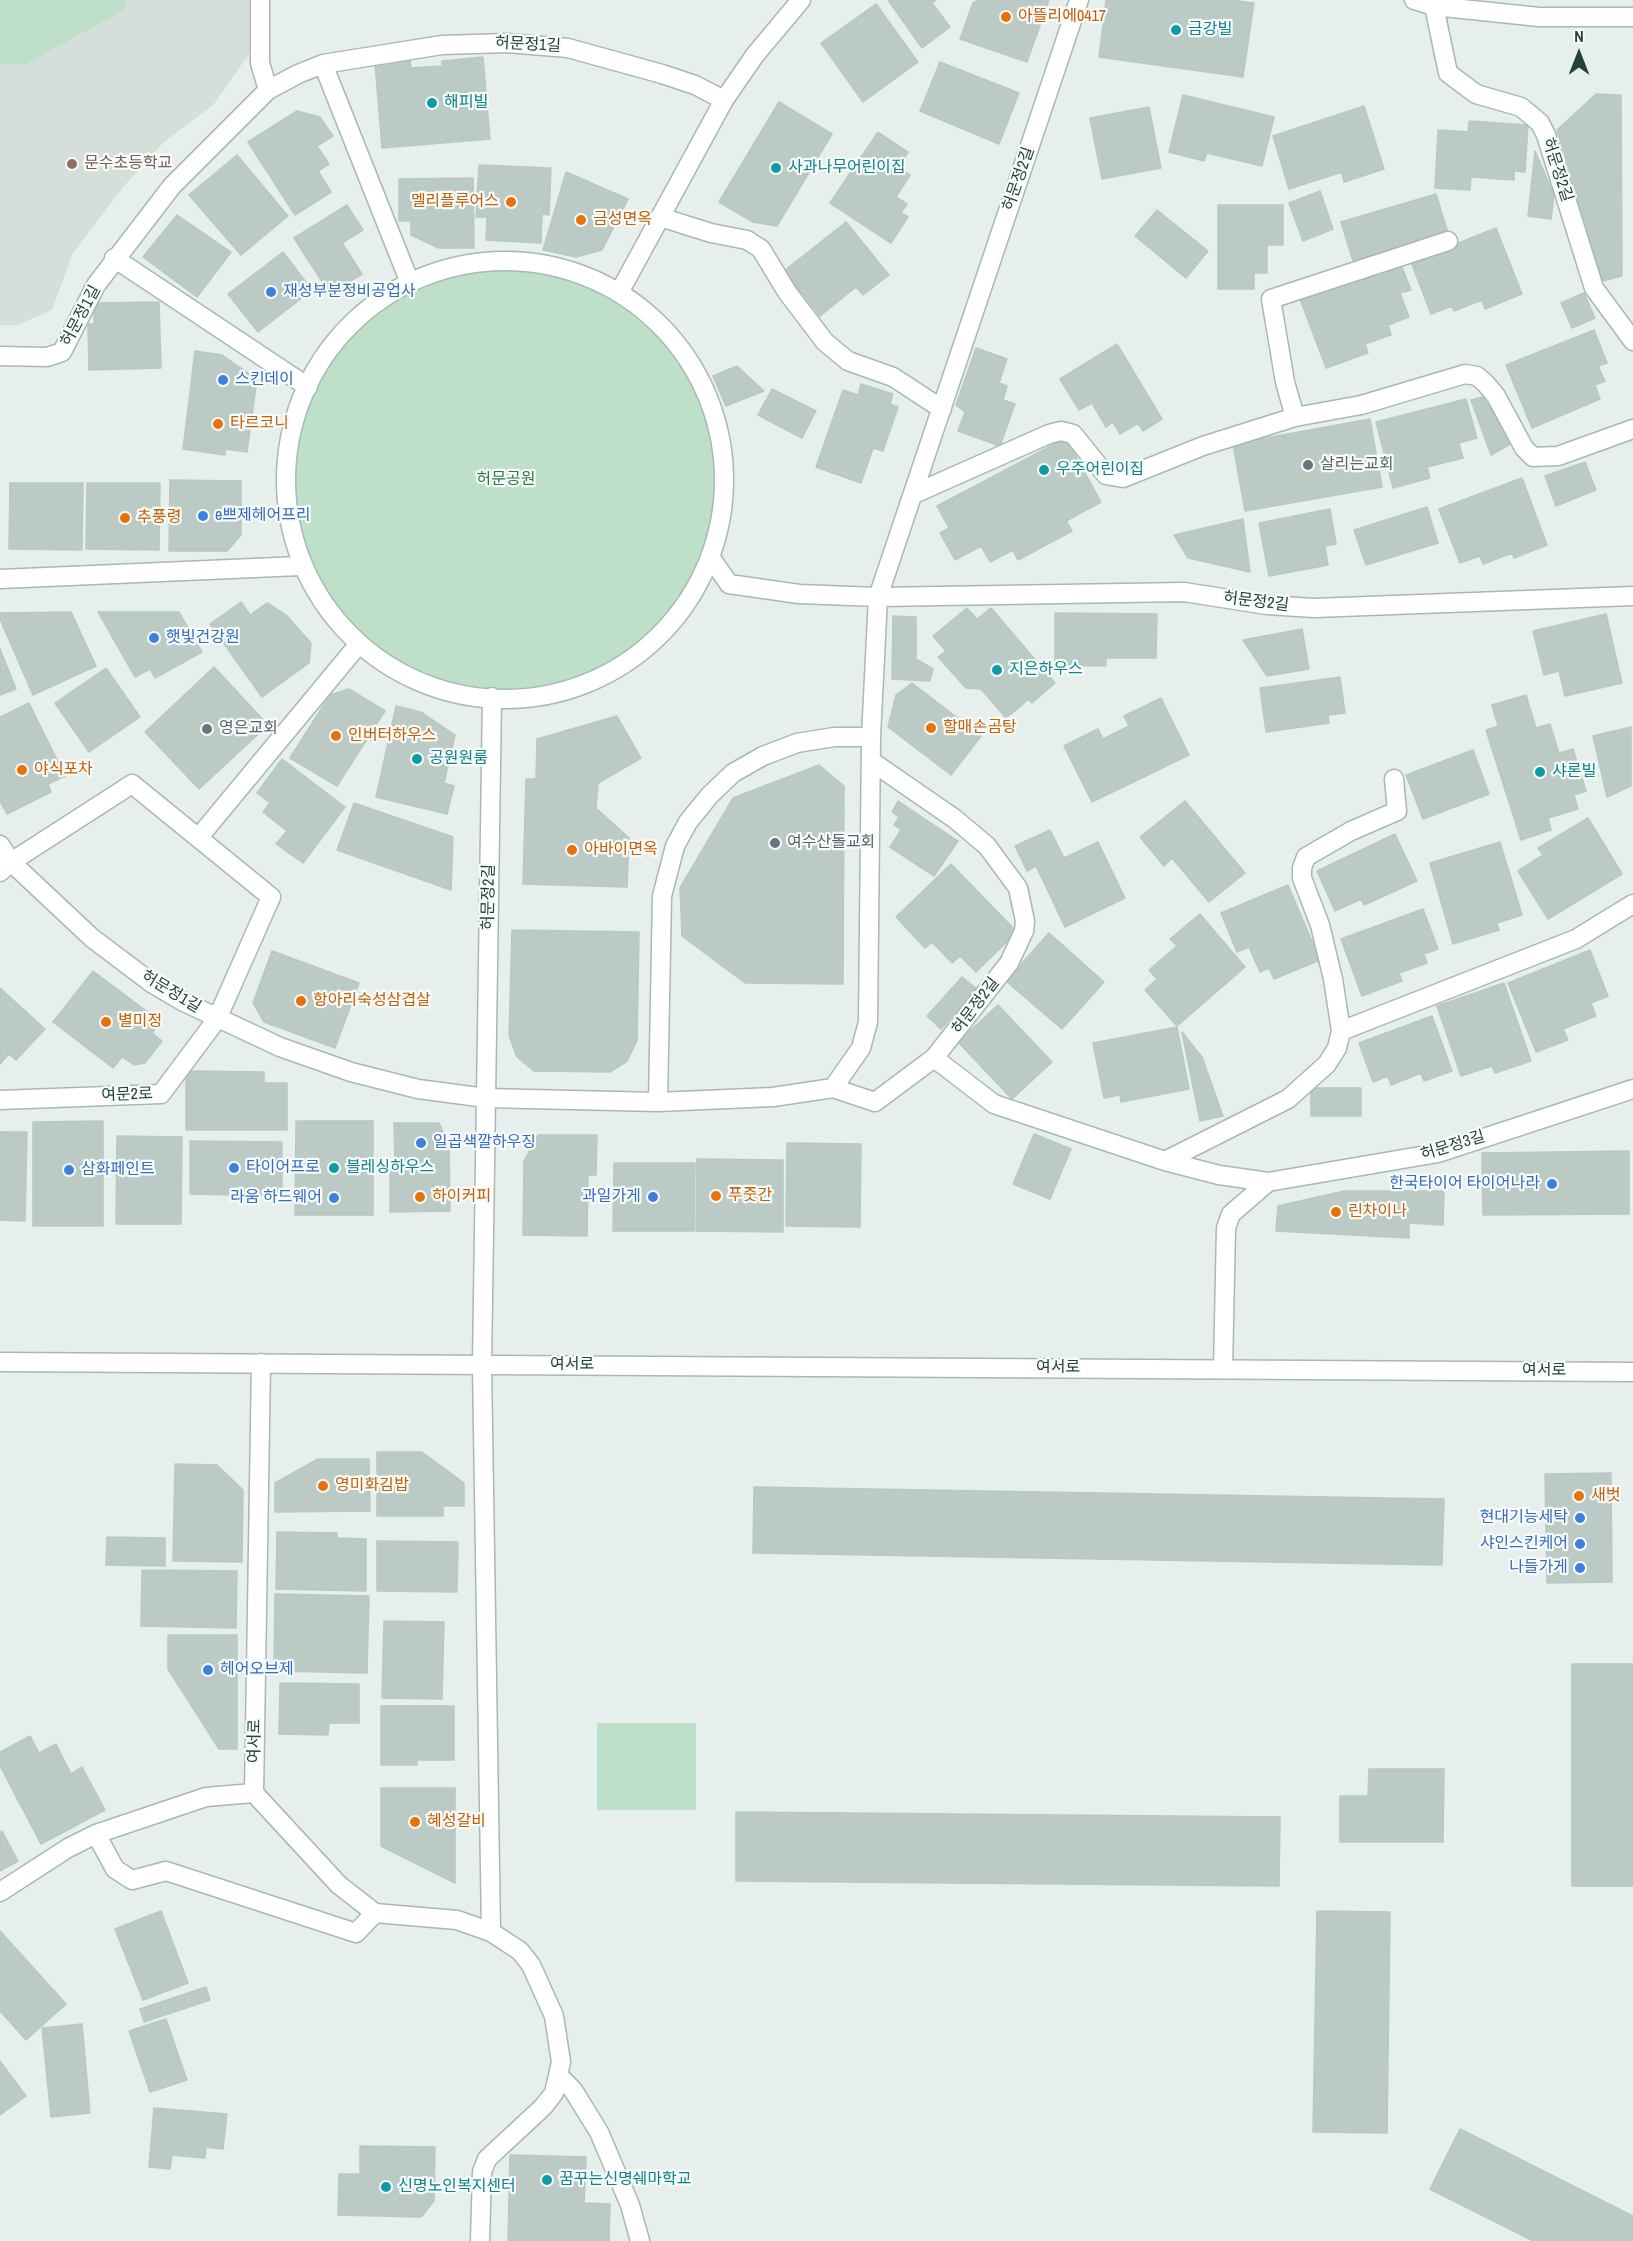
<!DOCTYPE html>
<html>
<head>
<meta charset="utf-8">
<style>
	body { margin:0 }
	#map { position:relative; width:1633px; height:2241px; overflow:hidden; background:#e6efeb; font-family:"Archivo Narrow",sans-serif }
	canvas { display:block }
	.north { position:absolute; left:1549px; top:24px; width:60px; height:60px; -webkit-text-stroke:4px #f7fbf9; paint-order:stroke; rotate:0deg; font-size:16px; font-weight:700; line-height:24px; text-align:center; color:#24423a }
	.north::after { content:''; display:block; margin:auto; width:21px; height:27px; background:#24423a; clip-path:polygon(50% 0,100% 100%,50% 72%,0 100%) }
</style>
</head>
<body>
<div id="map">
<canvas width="1633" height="2241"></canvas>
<div class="north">N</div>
</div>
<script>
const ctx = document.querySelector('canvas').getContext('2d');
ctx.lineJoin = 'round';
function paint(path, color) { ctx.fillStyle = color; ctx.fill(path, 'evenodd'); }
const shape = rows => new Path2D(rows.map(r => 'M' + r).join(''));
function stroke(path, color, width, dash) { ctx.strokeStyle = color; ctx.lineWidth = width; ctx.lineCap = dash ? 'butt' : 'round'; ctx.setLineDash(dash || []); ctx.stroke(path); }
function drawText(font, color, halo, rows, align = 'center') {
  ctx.font = font + ' "Archivo Narrow","Noto Sans KR",sans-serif'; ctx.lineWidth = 4.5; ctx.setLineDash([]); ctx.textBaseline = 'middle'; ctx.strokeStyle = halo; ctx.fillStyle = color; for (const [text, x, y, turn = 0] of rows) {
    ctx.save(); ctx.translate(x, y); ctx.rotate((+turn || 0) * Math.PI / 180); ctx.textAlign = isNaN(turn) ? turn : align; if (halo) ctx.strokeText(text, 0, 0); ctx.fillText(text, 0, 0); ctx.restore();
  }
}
paint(shape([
	[0,0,249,0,249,54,214,104,163,143,124,186,73,253,52,310,17,325,0,325]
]), '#d4dfda');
paint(shape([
	[0,0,127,0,124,10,26,64,0,64],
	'293 480a213 213 0 1 1 426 0a213 213 0 1 1-426 0Z',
	[597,1723,696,1723,696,1810,597,1810]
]), '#bfe0c8');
const building = shape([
	[888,0,936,0,932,3,950,27,922,48,888,0],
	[978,0,1049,0,1027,62,960,39,973,3,978,0],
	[1106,0,1230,0,1254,3,1243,77,1099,57,1106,0],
	[876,4,918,62,863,102,821,43,876,4],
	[483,57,490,139,382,148,375,63,410,60,411,68,442,66,442,61,483,57],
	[940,62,1019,93,999,144,920,111,940,62],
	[1596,94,1621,95,1622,276,1603,281,1557,130,1596,94],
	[1183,95,1274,117,1262,166,1207,153,1204,161,1169,152,1183,95],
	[779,102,832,134,777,226,753,222,719,202,779,102],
	[1364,106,1384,169,1344,182,1342,172,1289,189,1273,136,1364,106],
	[1149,107,1161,168,1102,179,1090,118,1149,107],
	[297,111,320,117,333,136,317,146,329,164,318,171,331,192,295,215,248,142,297,111],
	[1469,121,1528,125,1525,172,1514,171,1514,180,1471,177,1470,190,1435,188,1438,130,1468,132,1469,121],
	[878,132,908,152,898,168,910,175,896,197,907,204,901,213,908,217,891,243,830,203,878,132],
	[1535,151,1554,195,1551,219,1528,216,1535,151],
	[237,155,288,216,241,255,189,195,237,155],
	[479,165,551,168,549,215,542,214,541,243,486,240,487,217,476,217,479,165],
	[566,172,628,199,602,250,576,257,543,250,566,172],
	[473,178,474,248,439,248,411,235,411,221,399,221,399,179,473,178],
	[1320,191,1333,229,1303,241,1289,203,1320,191],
	[1436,194,1448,233,1353,261,1341,222,1436,194],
	[347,205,363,230,342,243,362,274,330,294,294,238,347,205],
	[1218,205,1283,205,1283,245,1267,245,1267,273,1254,273,1254,289,1218,289,1218,205],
	[1157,210,1208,251,1186,278,1135,236,1157,210],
	[177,215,231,252,197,297,143,257,177,215],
	[846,222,889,275,863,295,856,287,820,316,784,271,846,222],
	[1496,228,1522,294,1485,309,1482,300,1454,311,1452,306,1431,314,1411,262,1496,228],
	[283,252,312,290,258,332,228,294,283,252],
	[1400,262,1411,290,1400,293,1409,317,1388,325,1391,335,1365,344,1368,353,1326,368,1300,299,1400,262],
	[1584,293,1595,318,1572,328,1561,303,1584,293],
	[159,302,161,368,89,370,88,324,94,324,94,303,159,302],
	[1594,330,1607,363,1598,366,1605,381,1595,385,1600,399,1532,428,1506,365,1594,330],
	[1117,344,1162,419,1143,431,1138,423,1120,434,1113,422,1106,427,1092,403,1079,410,1060,379,1117,344],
	[976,348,1007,359,999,383,1007,386,1003,400,1015,404,1000,446,958,431,965,412,956,405,976,348],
	[195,351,222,355,257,379,247,452,225,449,225,455,183,449,195,351],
	[737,366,764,391,726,406,713,376,737,366],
	[861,384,893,394,890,404,898,407,883,451,873,448,861,483,816,467,843,390,858,395,861,384],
	[772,389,816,411,802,438,758,415,772,389],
	[1483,397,1512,443,1491,455,1471,400,1483,397],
	[1466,399,1477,438,1459,443,1463,458,1427,467,1430,478,1393,488,1376,422,1466,399],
	[1370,419,1382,487,1245,511,1233,444,1370,419],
	[1066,438,1101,502,1066,521,1072,531,1018,560,1013,550,990,562,981,546,955,560,940,533,949,528,937,506,1066,438],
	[1585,462,1596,490,1556,506,1545,476,1585,462],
	[1522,478,1547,545,1514,558,1512,553,1483,564,1480,556,1460,563,1439,509,1522,478],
	[170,480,241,481,241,535,227,551,169,551,170,480],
	[10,483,83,483,82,550,9,549,10,483],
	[87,483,160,483,159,550,86,549,87,483],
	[1427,507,1438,543,1366,565,1354,530,1427,507],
	[1330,509,1336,544,1325,546,1328,565,1269,576,1259,523,1330,509],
	[1243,519,1250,572,1188,558,1174,535,1243,519],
	[241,602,250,615,267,603,286,615,311,643,309,663,262,697,210,624,241,602],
	[967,608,977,619,991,608,1055,683,1032,703,1029,699,1006,718,981,689,966,688,938,657,946,651,933,636,967,608],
	[71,612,96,666,33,695,0,619,0,613,71,612],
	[98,612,179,612,202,652,155,678,150,669,135,677,98,612],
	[1055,613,1157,614,1156,658,1106,658,1106,666,1055,665,1055,613],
	[1606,614,1622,683,1565,696,1559,671,1544,675,1533,631,1606,614],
	[893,616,916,617,916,659,933,669,930,681,892,679,893,616],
	[1302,629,1309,669,1267,676,1243,640,1302,629],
	[0,649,16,689,0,695,0,649],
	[214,667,268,725,199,789,145,732,214,667],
	[106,668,140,717,89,752,55,703,106,668],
	[1340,677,1345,713,1328,715,1329,723,1266,732,1260,688,1340,677],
	[912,683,981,736,951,775,888,727,896,695,912,683],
	[349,689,385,711,337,786,290,758,330,695,349,689],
	[1526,695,1536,728,1550,724,1559,753,1573,749,1586,791,1574,795,1578,809,1548,818,1551,830,1521,840,1486,730,1498,726,1492,705,1526,695],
	[1161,698,1189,755,1092,802,1064,746,1098,729,1103,739,1129,726,1124,716,1161,698],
	[29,703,65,776,48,784,51,792,7,814,0,801,0,717,29,703],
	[396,706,421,712,455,735,444,783,454,786,447,814,376,797,396,706],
	[617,716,641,758,598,783,596,808,629,838,627,887,523,884,526,779,536,779,537,739,617,716],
	[1631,727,1631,786,1607,797,1593,736,1631,727],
	[1473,750,1489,794,1423,819,1406,775,1473,750],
	[282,759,345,807,303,863,276,844,287,831,263,812,270,803,257,793,282,759],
	[819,765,844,786,843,984,745,983,682,936,680,888,733,798,819,765],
	[898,801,958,841,934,876,890,847,901,830,894,825,899,817,892,812,898,801],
	[1185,801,1245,873,1209,902,1172,858,1164,866,1140,837,1185,801],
	[354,803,453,837,451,890,337,850,354,803],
	[1588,818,1622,874,1548,919,1518,871,1543,855,1538,848,1588,818],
	[1050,830,1064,858,1098,842,1125,898,1065,927,1036,866,1027,871,1015,846,1050,830],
	[1395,834,1417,881,1364,905,1361,899,1335,911,1317,871,1395,834],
	[1500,842,1522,915,1497,923,1499,930,1453,944,1430,863,1500,842],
	[951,864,1017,932,976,972,960,956,952,963,932,942,925,948,896,917,951,864],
	[1288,885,1320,960,1274,979,1269,968,1260,972,1249,947,1237,952,1221,913,1288,885],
	[1423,909,1438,949,1424,954,1427,963,1399,973,1402,981,1362,996,1341,939,1423,909],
	[1200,914,1245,967,1177,1026,1145,990,1157,979,1149,970,1177,946,1170,939,1200,914],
	[512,930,639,932,637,1041,627,1061,610,1072,534,1071,517,1057,509,1036,512,930],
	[1049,933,1104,982,1062,1029,1006,981,1049,933],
	[1590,950,1608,996,1591,1003,1596,1016,1563,1029,1568,1040,1536,1052,1508,983,1590,950],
	[272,951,359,983,335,1048,264,1022,253,1003,272,951],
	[93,971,161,1022,152,1033,162,1041,145,1063,134,1065,122,1057,113,1068,53,1022,93,971],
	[962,977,977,989,941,1029,927,1016,962,977],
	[1504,983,1531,1061,1495,1073,1492,1066,1461,1076,1437,1006,1504,983],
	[0,988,45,1029,16,1060,9,1054,0,1064,0,988],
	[998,1005,1052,1062,1012,1099,958,1042,998,1005],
	[1432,1016,1452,1071,1424,1081,1421,1073,1391,1085,1388,1076,1373,1082,1359,1043,1432,1016],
	[1177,1027,1189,1089,1121,1102,1120,1095,1104,1098,1093,1043,1177,1027],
	[1182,1032,1202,1057,1223,1116,1200,1121,1182,1032],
	[186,1071,264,1072,264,1083,287,1083,287,1130,186,1130,186,1071],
	[1311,1088,1361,1088,1361,1116,1311,1116,1311,1088],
	[103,1121,103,1226,33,1226,33,1122,103,1121],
	[296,1121,373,1121,373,1215,295,1215,296,1121],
	[394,1123,439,1123,449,1144,450,1211,390,1212,390,1163,395,1163,394,1123],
	[0,1132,27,1132,25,1221,0,1220,0,1132],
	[1034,1134,1071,1149,1050,1199,1013,1184,1034,1134],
	[538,1135,597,1135,596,1175,588,1175,587,1236,523,1235,524,1161,538,1135],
	[117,1136,182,1137,181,1224,116,1224,117,1136],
	[190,1141,282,1142,282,1196,190,1194,190,1141],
	[787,1143,861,1144,860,1227,786,1226,787,1143],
	[1629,1151,1629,1214,1483,1215,1482,1153,1629,1151],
	[697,1159,783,1160,783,1232,696,1231,697,1159],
	[614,1163,695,1163,694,1231,613,1231,614,1163],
	[1344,1191,1444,1191,1443,1225,1409,1223,1409,1238,1276,1231,1278,1206,1344,1191],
	[377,1452,422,1452,464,1483,464,1506,443,1506,443,1516,377,1516,377,1452],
	[318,1459,369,1459,370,1511,275,1512,275,1483,318,1459],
	[175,1464,217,1465,243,1490,242,1562,173,1561,175,1464],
	[1611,1473,1612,1582,1547,1583,1545,1474,1611,1473],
	[754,1487,1444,1499,1442,1565,753,1553,754,1487],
	[277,1532,337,1533,337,1538,366,1539,366,1591,276,1589,277,1532],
	[107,1537,165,1538,165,1566,106,1565,107,1537],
	[377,1541,458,1542,457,1592,377,1591,377,1541],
	[142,1570,237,1571,236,1628,141,1626,142,1570],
	[275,1594,369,1596,367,1673,274,1671,275,1594],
	[384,1621,444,1622,442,1699,382,1698,384,1621],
	[168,1635,237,1635,237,1749,219,1749,168,1669,168,1635],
	[1572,1664,1633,1664,1633,1886,1572,1886,1572,1664],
	[280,1683,359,1684,359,1723,329,1723,328,1735,279,1734,280,1683],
	[381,1706,454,1706,454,1760,417,1760,417,1765,381,1765,381,1706],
	[30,1736,39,1753,56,1744,71,1774,82,1767,105,1810,41,1844,0,1766,0,1752,30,1736],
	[1369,1769,1444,1769,1443,1842,1340,1842,1340,1796,1368,1796,1369,1769],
	[381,1788,455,1788,455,1883,381,1846,381,1788],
	[736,1812,1280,1817,1279,1886,736,1881,736,1812],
	[2,1831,18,1861,0,1871,0,1833,2,1831],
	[161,1911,188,1983,143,2000,115,1929,161,1911],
	[1317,1911,1390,1912,1387,2133,1313,2132,1317,1911],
	[0,1931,66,2004,26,2040,0,2011,0,1931],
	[206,1987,210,2000,144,2022,140,2009,206,1987],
	[166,2019,187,2080,150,2092,129,2031,166,2019],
	[82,2024,90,2113,51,2117,42,2028,82,2024],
	[0,2061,26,2096,0,2115,0,2061],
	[154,2108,227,2114,223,2149,206,2147,205,2158,172,2155,170,2169,149,2167,154,2108],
	[1460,2129,1633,2216,1633,2241,1533,2241,1430,2189,1460,2129],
	[360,2146,435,2147,434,2201,421,2217,338,2215,339,2174,360,2174,360,2146],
	[510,2155,586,2157,584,2203,610,2204,609,2241,508,2241,510,2155]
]);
paint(building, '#bbcac4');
stroke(building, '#b8c9c2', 1.5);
const service = shape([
	[260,0,260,63,268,90],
	[96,1834,115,1869,132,1880,166,1871,356,1933,375,1913],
	[0,1892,68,1848,96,1834,206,1797,254,1793]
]);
const minor = shape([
	[1414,0,1434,6,1539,17,1633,17],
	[1434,6,1448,73,1476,94,1521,107,1540,123,1546,135,1594,288,1633,341],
	[323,64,410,283],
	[660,217,711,233,747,240,761,249,787,292,825,342,848,361,893,377,942,409],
	[114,258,308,387],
	'286 480a219 219 0 1 1 438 0a219 219 0 1 1-438 0Z',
	[620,291,724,100,755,55,801,0],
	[0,356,47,357,62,352,96,285,172,186,268,90,298,74,323,64,442,45,507,43,568,48,662,74,695,85,724,100],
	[1295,417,1285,382,1271,299,1448,241],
	[914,494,1049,434,1061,431,1073,434,1106,475,1123,478,1203,446,1295,417,1361,405,1465,374,1477,376,1486,384,1496,396,1524,448,1533,457,1558,456,1633,429],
	[711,558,729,584,799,594,878,597,1184,592,1267,605,1314,608,1633,596],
	[0,579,300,566],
	[1394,779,1397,811,1351,831,1306,857,1302,868,1302,878,1320,925,1333,979,1341,1031,1576,939,1633,904],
	[199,837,358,645],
	[0,845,11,862,132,784,271,897,217,1019,161,1094,0,1100],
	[0,872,11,862,92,938,153,984,182,1001,280,1047,351,1072,418,1089,486,1098,658,1102,773,1097,833,1088,861,1048,868,1022,871,737,878,597,1079,0],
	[934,1058,994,1104,1165,1161,1219,1175,1268,1182,1438,1153,1633,1089],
	[833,1088,875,1102,934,1058,1009,963,1024,931,1025,921,1018,888,987,846,955,819,871,761],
	[658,1102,662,896,675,846,688,822,710,795,733,773,763,756,797,743,834,737,871,737],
	[1165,1161,1288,1099,1327,1064,1337,1048,1341,1031],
	[261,1363,254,1793,339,1885,375,1913,457,1920,491,1932],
	[1223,1369,1226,1228,1231,1214,1268,1182],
	[559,2076,573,2090,599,2132,630,2205,640,2241],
	[480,2241,482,2172,487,2159,543,2107,554,2093,561,2062,554,2016,531,1965,520,1951,491,1932,482,1365,492,697]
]);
const tertiary = shape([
	[0,1362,1633,1372]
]);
stroke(service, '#a8b8b2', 21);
stroke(minor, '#a8b8b2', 21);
stroke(tertiary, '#a8b8b2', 21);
stroke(service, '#fff', 18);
stroke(minor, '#fff', 18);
stroke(tertiary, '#fff', 18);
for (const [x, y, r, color] of [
	[1006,17,6,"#e8710a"],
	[1176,30,6,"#0f9aa8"],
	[432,103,6,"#0f9aa8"],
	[72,164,6,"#8d6e63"],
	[776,168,6,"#0f9aa8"],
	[511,202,6,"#e8710a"],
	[581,220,6,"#e8710a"],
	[271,292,6,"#3f7fe0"],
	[223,380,6,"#3f7fe0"],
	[218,424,6,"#e8710a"],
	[1308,465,6,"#6b7280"],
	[1044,470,6,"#0f9aa8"],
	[203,516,6,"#3f7fe0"],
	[125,518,6,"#e8710a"],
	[154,638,6,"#3f7fe0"],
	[997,670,6,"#0f9aa8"],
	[931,728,6,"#e8710a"],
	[207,729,6,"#6b7280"],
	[336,736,6,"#e8710a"],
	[417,759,6,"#0f9aa8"],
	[22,770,6,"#e8710a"],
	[1540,772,6,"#0f9aa8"],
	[775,843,6,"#6b7280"],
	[572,850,6,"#e8710a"],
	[301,1001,6,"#e8710a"],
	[106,1022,6,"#e8710a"],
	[421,1143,6,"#3f7fe0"],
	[234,1168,6,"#3f7fe0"],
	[334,1168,6,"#0f9aa8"],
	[69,1170,6,"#3f7fe0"],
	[1552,1184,6,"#3f7fe0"],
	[716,1196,6,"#e8710a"],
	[420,1197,6,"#e8710a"],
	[653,1197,6,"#3f7fe0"],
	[334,1198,6,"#3f7fe0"],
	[1336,1212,6,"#e8710a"],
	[323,1486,6,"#e8710a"],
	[1579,1496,6,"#e8710a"],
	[1580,1518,6,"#3f7fe0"],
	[1580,1544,6,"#3f7fe0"],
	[1580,1568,6,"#3f7fe0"],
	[208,1670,6,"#3f7fe0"],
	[415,1822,6,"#e8710a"],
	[547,2180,6,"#0f9aa8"],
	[386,2187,6,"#0f9aa8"]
]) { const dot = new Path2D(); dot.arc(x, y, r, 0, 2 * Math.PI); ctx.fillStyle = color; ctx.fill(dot); stroke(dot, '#f7fbf9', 2); }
drawText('16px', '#c56008', '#f7fbf9', [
	["아뜰리에0417",1018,17],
	["멜리플루어스",499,202,"right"],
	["금성면옥",593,220],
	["타르코니",230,424],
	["추풍령",137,518],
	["할매손곰탕",943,728],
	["인버터하우스",348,736],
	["야식포차",34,770],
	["아바이면옥",584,850],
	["항아리숙성삼겹살",313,1001],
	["별미정",118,1022],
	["푸줏간",728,1196],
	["하이커피",432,1197],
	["린차이나",1348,1212],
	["영미화김밥",335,1486],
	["새벗",1591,1496],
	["혜성갈비",427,1822]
], 'left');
drawText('16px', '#0d838f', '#f7fbf9', [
	["금강빌",1188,30],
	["해피빌",444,103],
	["사과나무어린이집",788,168],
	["우주어린이집",1056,470],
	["지은하우스",1009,670],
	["공원원룸",429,759],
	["샤론빌",1552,772],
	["블레싱하우스",346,1168],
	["꿈꾸는신명쉐마학교",559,2180],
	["신명노인복지센터",398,2187]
], 'left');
drawText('16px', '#24423a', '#f7fbf9', [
	["허문정1길",528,45,3],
	["허문정2길",1557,170,72],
	["허문정2길",1019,179,-71],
	["허문정1길",81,316,-62],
	["허문정2길",1256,602,7],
	["허문정2길",489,897,-89],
	["허문정1길",171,992,31],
	["허문정2길",976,1006,-53],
	["여문2로",127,1095,-2],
	["허문정3길",1453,1146,-17],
	["여서로",572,1365],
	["여서로",1058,1368],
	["여서로",1544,1371],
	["여서로",255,1741,-89]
]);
drawText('16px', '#785e54', '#f7fbf9', [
	["문수초등학교",84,164]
], 'left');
drawText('16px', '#366cbe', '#f7fbf9', [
	["재성부분정비공업사",283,292],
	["스킨데이",235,380],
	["e쁘제헤어프리",215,516],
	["햇빛건강원",166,638],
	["일곱색깔하우징",433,1143],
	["타이어프로",246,1168],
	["삼화페인트",81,1170],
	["한국타이어 타이어나라",1540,1184,"right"],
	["과일가게",641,1197,"right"],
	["라움 하드웨어",322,1198,"right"],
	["현대기능세탁",1568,1518,"right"],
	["샤인스킨케어",1568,1544,"right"],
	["나들가게",1568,1568,"right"],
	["헤어오브제",220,1670]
], 'left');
drawText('16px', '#5b616d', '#f7fbf9', [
	["살리는교회",1320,465],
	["영은교회",219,729],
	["여수산돌교회",787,843]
], 'left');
drawText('16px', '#2d7a4b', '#f7fbf9', [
	["허문공원",506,480]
]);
</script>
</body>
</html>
